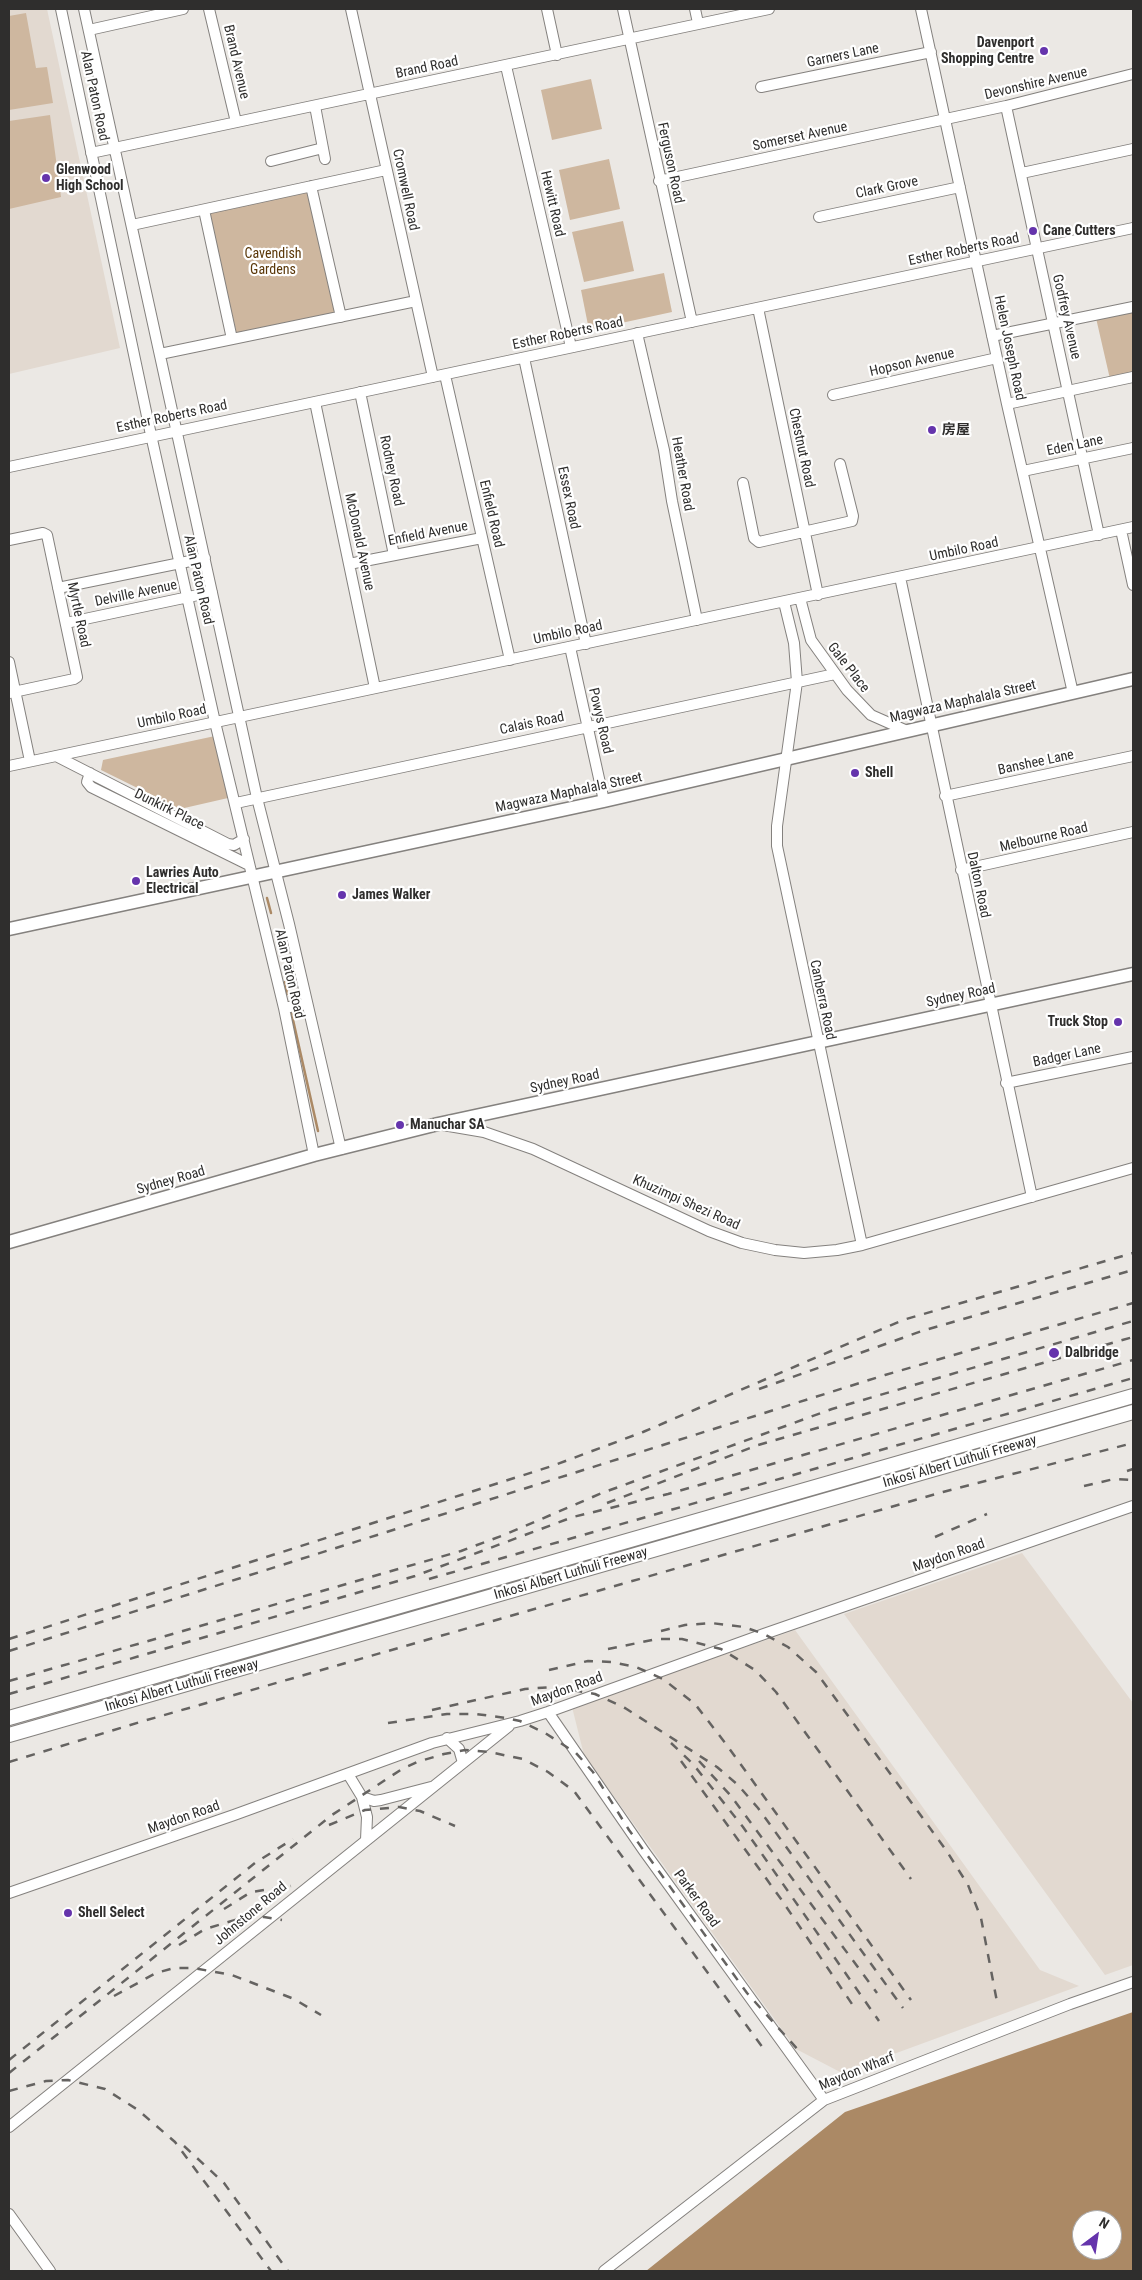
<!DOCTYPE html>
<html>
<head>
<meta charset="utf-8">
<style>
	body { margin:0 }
	#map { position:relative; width:1142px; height:2280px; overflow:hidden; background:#ebe8e4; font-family:"Roboto Condensed",sans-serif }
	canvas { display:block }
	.frame { position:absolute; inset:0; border:10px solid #2f2e2d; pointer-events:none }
	.north { position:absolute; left:1072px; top:2210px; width:50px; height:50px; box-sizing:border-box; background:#fff; border:1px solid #acabab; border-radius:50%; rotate:31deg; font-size:14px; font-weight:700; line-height:20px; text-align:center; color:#2f2e2d }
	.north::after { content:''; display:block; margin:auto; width:18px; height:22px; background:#6534ac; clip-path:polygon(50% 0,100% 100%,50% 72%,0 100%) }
</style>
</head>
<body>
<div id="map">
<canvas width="1142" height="2280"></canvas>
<div class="frame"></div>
<div class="north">N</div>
</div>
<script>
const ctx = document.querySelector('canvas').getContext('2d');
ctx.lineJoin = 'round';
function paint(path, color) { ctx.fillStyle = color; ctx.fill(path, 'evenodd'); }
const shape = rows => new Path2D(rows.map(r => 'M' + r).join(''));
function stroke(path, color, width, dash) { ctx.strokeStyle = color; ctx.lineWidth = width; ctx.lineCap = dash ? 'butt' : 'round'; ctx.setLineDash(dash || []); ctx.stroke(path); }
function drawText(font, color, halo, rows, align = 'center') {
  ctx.font = font + ' "Roboto Condensed","Noto Sans SC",sans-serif'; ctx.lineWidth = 4.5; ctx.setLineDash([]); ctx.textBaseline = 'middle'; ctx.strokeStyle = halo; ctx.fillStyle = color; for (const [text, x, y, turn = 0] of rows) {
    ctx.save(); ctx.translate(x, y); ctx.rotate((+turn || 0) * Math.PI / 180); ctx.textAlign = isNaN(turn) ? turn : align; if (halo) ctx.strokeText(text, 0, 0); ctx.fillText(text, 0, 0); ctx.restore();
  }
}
paint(shape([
	[9,9,47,9,120,348,9,374],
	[1022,1553,1133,1703,1133,1965,1105,1975,844,1614],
	[795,1630,1040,1970,1079,1986,842,2073,796,2049,584,1755,572,1707]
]), '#e2d9d0');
paint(shape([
	[26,13,36,68,47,67,53,103,9,110,9,16],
	[591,79,602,129,552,140,541,90],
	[50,115,61,197,9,209,9,121],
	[609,159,620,209,570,220,559,170],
	[309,190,337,313,237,335,208,212],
	[623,221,634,271,584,282,572,232],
	[664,273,672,312,589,330,581,290],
	[1133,310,1133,374,1110,379,1096,318],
	[215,736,228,798,180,809,101,770,103,760]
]), '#ceb79f');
paint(shape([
	[1133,2012,1133,2271,646,2271,845,2112],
	[1082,2220,1112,2220,1112,2250,1082,2250]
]), '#ab8965');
stroke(shape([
	[267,898,271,913],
	[285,982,287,994],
	[291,1011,318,1131]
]), '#ab8965', 2.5);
const minor = shape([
	[61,9,151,435,215,722,284,1008,314,1155],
	[84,9,257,798,289,924,341,1149],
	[209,9,236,122],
	[351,9,433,377],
	[547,9,557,55],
	[623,9,692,322],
	[695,9,698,23],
	[921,9,1007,404,1073,693],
	[89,30,183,9],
	[506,66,571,347],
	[761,87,931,52],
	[315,106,325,159],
	[1006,106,1099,535],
	[91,153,769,9],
	[271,161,323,148],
	[1022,173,1133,149],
	[659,181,1006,106,1133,74],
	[311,186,341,317],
	[204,210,232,339],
	[819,217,960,187],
	[132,225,386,170],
	[758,308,818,595],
	[637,333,664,450,672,501,697,620],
	[992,336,1133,307],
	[160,354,416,301],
	[524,358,586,644],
	[445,375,510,660],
	[360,392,394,555],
	[833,395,997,358],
	[315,402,375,688],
	[1007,404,1133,377],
	[9,467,1133,228],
	[1023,471,1133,448],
	[743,483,754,538,759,542,852,521,853,516,840,464],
	[1121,530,1133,585],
	[9,540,43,533,47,535,77,677,74,679,9,693],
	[349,564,482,538],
	[900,577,1032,1197],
	[58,588,205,558],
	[800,598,811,640,847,690,871,715,905,730],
	[784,602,794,643,797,682,777,826,777,846,862,1245],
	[66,623,212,592],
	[570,647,604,801],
	[9,662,30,761],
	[56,756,228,844,234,845,244,839],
	[9,766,1133,527],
	[90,773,87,782,91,787,249,865],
	[945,796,1133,756],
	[236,803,835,674],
	[961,870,1133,832],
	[284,1008,306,1004],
	[1006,1083,1133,1057],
	[443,1125,484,1132,533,1149,709,1231,742,1243,775,1250,804,1253,837,1250,862,1245,1133,1168],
	[548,1712,644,1851,824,2100],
	[447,1738,459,1749,463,1763],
	[348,1774,362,1797,367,1817,366,1840],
	[362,1797,374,1801,381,1800,431,1787],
	[9,1893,234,1815,432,1743,520,1721,548,1712,764,1634,1133,1506],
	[9,2127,509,1726],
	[9,2214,50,2271],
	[604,2271,824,2100,1070,2004,1133,1982]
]);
const major = shape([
	[9,929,604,801,1133,679],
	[9,1242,314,1155,438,1124,1133,974]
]);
const highway = shape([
	[9,1718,1133,1396],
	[9,1735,1133,1412]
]);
stroke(minor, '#84817e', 12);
stroke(major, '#84817e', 15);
stroke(highway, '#84817e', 16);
stroke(minor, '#fff', 10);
stroke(major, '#fff', 12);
stroke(highway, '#fff', 14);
stroke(shape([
	[759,1389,922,1331,1133,1270],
	[1127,1471,1133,1469],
	[1084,1486,1114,1479,1133,1480],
	[607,1503,758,1445,1133,1337],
	[935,1537,987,1514],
	[429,1579,1133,1378],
	[661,1631,685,1625,711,1623,744,1627,764,1634,788,1647,816,1672,946,1850,968,1885,981,1918,998,2007],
	[9,1639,552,1466,643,1432,903,1320,1133,1253],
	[608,1649,657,1639,682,1639,721,1649,755,1670,776,1692,911,1879],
	[9,1651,885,1375,1133,1303],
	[549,1670,588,1661,611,1662,636,1667,663,1679,695,1704,726,1744,911,2000],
	[9,1681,461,1551,504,1535,602,1493,832,1409,1133,1321],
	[9,1694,415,1576,573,1517,668,1494,1133,1360],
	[432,1710,525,1689,553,1687,595,1694,625,1708,717,1767,738,1785,758,1808,903,2008],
	[388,1723,447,1714,476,1714,506,1718,520,1721,545,1733,576,1753,593,1772,629,1830,747,1993,800,2052],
	[671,1743,693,1764,743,1827,879,2021],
	[681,1761,781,1899,852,2004],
	[699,1761,731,1796,877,1993],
	[9,1762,140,1722,779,1539,943,1492,1133,1443],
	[329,1825,365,1810,399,1807,420,1811,455,1826],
	[224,1909,251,1892,291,1886],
	[179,1945,205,1929,245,1917,264,1917,282,1920],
	[114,1996,156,1973,174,1968,193,1968,232,1975,294,1999,321,2015],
	[9,2060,255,1863,293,1839],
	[9,2073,332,1815,402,1769,417,1762,444,1754,465,1750,489,1752,523,1759,548,1772,574,1791,766,2052],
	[9,2091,46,2081,68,2080,105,2089,138,2110,175,2142,271,2271],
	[184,2146,224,2183,288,2271]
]), '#656361', 2.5, [9, 9]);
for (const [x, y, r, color] of [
	[1044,51,5,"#6534ac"],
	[46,178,5,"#6534ac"],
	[1033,231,5,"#6534ac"],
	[932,430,5,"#6534ac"],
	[855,773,5,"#6534ac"],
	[136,881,5,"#6534ac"],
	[342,895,5,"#6534ac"],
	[1118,1022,5,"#6534ac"],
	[400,1125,5,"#6534ac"],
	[1054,1353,6,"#6534ac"],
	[68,1913,5,"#6534ac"]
]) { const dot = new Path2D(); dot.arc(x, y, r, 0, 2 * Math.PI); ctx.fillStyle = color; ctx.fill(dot); stroke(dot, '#fff', 2); }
drawText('bold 14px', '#2f2e2d', '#fff', [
	["Davenport",1034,43,"right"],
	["Shopping Centre",1034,59,"right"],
	["Glenwood",56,170],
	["High School",56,186],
	["Cane Cutters",1043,231],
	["房屋",942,430],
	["Shell",865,773],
	["Lawries Auto",146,873],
	["Electrical",146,889],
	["James Walker",352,895],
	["Truck Stop",1108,1022,"right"],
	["Manuchar SA",410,1125],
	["Dalbridge",1065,1353],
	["Shell Select",78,1913]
], 'left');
drawText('14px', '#2f2e2d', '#fff', [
	["Garners Lane",843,56,-12],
	["Brand Avenue",236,62,77],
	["Brand Road",427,68,-12],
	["Devonshire Avenue",1036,84,-13],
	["Alan Paton Road",94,96,78],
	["Somerset Avenue",800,137,-12],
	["Ferguson Road",670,163,78],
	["Clark Grove",887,188,-12],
	["Cromwell Road",405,190,78],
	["Hewitt Road",552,204,77],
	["Esther Roberts Road",964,250,-12],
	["Godfrey Avenue",1066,317,77],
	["Esther Roberts Road",568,334,-12],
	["Helen Joseph Road",1009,348,78],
	["Hopson Avenue",912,363,-13],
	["Esther Roberts Road",172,417,-12],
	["Eden Lane",1075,446,-12],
	["Chestnut Road",801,448,78],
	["Rodney Road",391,471,78],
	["Heather Road",682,474,80],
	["Essex Road",568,498,78],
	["Enfield Road",491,514,77],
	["Enfield Avenue",428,534,-11],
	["McDonald Avenue",359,542,78],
	["Umbilo Road",964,550,-12],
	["Alan Paton Road",198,580,77],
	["Delville Avenue",136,594,-12],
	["Myrtle Road",78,615,78],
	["Umbilo Road",568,633,-12],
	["Gale Place",848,668,52],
	["Magwaza Maphalala Street",963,702,-13],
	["Umbilo Road",172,717,-12],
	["Powys Road",600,721,77],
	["Calais Road",532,724,-12],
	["Banshee Lane",1036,763,-12],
	["Magwaza Maphalala Street",569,793,-12],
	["Dunkirk Place",169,810,26],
	["Melbourne Road",1044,838,-13],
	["Dalton Road",978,885,78],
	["Alan Paton Road",289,974,77],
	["Sydney Road",961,996,-12],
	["Canberra Road",822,1000,78],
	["Badger Lane",1067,1056,-12],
	["Sydney Road",565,1082,-12],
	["Sydney Road",171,1181,-16],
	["Khuzimpi Shezi Road",686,1203,24],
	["Inkosi Albert Luthuli Freeway",960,1462,-16],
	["Maydon Road",949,1556,-19],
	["Inkosi Albert Luthuli Freeway",571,1574,-16],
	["Inkosi Albert Luthuli Freeway",182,1686,-16],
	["Maydon Road",567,1690,-20],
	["Maydon Road",184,1818,-19],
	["Parker Road",696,1899,54],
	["Johnstone Road",251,1914,-40],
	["Maydon Wharf",857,2072,-22]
]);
drawText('14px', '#5a3708', '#fff', [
	["Cavendish",273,254],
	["Gardens",273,270]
]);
</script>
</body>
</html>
